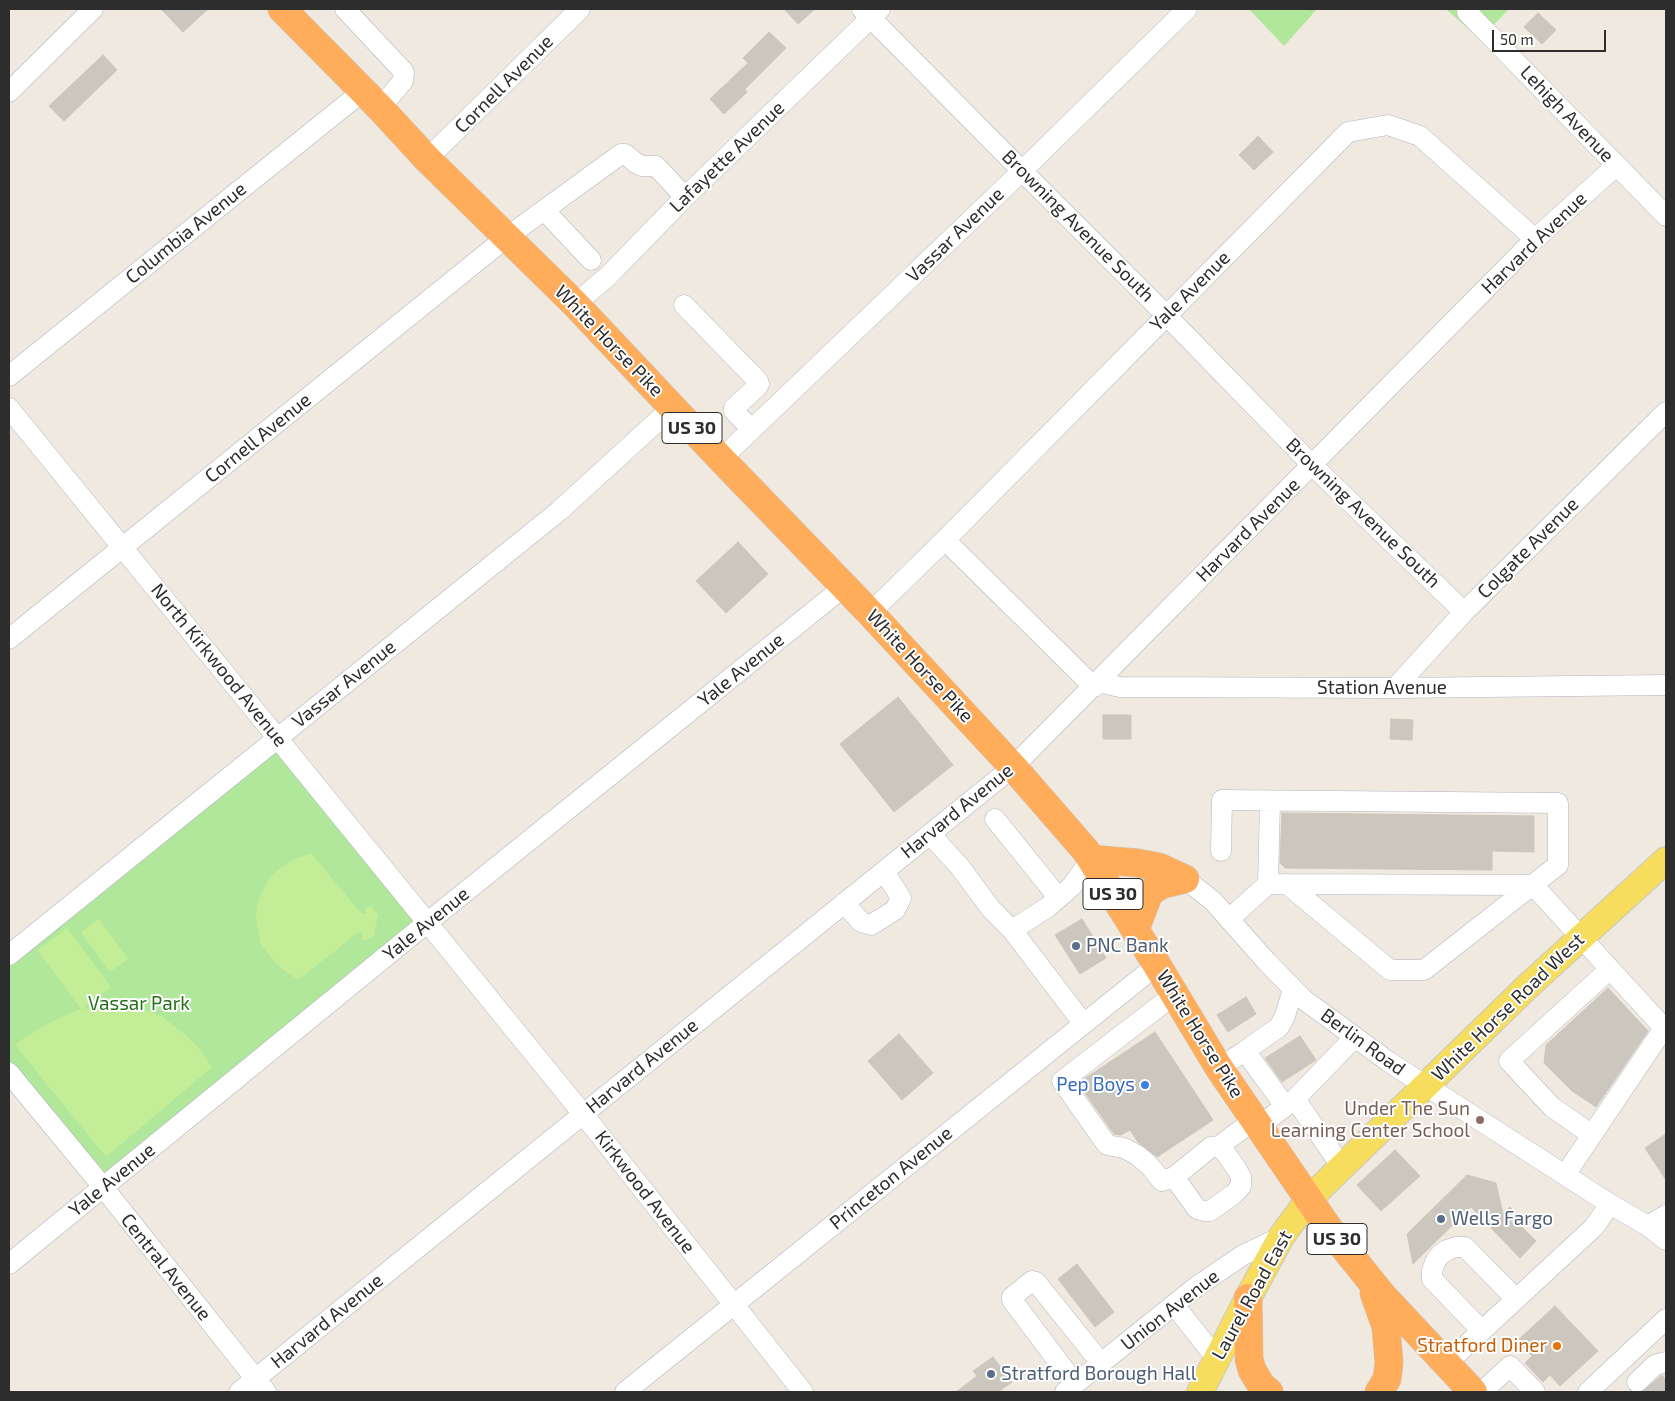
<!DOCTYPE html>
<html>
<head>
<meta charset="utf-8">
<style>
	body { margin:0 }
	#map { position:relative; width:1675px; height:1401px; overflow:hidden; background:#efe9e0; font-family:"Exo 2",sans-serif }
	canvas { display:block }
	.frame { position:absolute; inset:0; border:10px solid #2d2d2d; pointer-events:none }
	.scale { position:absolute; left:1492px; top:30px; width:114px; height:22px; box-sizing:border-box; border:2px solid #2d2d2d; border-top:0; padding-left:6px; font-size:15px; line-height:18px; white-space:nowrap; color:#2d2d2d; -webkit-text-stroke:4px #fff; paint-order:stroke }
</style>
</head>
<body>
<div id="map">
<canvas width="1675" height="1401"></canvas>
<div class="frame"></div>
<div class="scale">50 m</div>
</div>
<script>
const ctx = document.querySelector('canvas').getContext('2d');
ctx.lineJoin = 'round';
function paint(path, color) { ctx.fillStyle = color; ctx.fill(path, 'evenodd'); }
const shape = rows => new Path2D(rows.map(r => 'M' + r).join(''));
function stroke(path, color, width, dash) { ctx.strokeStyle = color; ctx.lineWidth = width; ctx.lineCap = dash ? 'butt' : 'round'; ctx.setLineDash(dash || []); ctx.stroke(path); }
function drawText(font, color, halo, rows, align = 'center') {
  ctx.font = font + ' "Exo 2",sans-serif'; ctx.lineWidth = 4; ctx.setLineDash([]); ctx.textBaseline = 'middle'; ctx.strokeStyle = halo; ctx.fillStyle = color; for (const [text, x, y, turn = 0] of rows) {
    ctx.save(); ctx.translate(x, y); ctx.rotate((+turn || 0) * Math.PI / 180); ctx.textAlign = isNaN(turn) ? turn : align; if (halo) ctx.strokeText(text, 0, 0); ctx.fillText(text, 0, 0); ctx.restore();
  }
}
paint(shape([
	[1249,9,1317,9,1284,46],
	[1446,9,1509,9,1480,39],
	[278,738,428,922,103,1187,9,1073,9,955]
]), '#b0e79b');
paint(shape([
	[311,853,361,913,365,914,366,908,371,906,378,915,374,936,364,941,362,939,363,933,359,932,298,980,278,966,261,945,256,919,257,907,260,896,270,877,280,868,293,860],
	[99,919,128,959,110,972,81,932],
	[67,928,111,987,82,1009,103,1006,123,1006,140,1008,161,1016,188,1037,198,1047,212,1067,106,1157,15,1045,25,1037,53,1021,70,1013,81,1009,37,950]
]), '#c3ee97');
const building = shape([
	[161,9,208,9,183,32,161,9],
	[784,9,815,9,798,24,784,9],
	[1538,13,1556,30,1542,44,1524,27,1538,13],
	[769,32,786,48,745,89,747,92,724,114,710,99,748,63,743,58,769,32],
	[103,55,117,70,64,121,49,106,103,55],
	[1258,136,1273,152,1254,170,1239,155,1258,136],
	[738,542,768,574,726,613,696,581,738,542],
	[898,697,953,765,894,812,840,744,898,697],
	[1103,715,1131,715,1131,739,1103,739,1103,715],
	[1391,719,1413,720,1412,740,1390,739,1391,719],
	[1282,813,1534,816,1534,852,1492,851,1492,870,1285,868,1280,863,1282,813],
	[1082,919,1106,958,1080,974,1055,935,1082,919],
	[1608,988,1648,1031,1596,1107,1572,1091,1544,1063,1546,1045,1608,988],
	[1246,997,1256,1014,1228,1032,1217,1015,1246,997],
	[1155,1032,1213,1120,1157,1157,1138,1142,1130,1130,1121,1135,1114,1134,1078,1083,1155,1032],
	[899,1034,933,1073,902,1100,868,1061,899,1034],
	[1300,1036,1316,1060,1282,1082,1265,1058,1300,1036],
	[1666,1134,1666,1180,1645,1148,1666,1134],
	[1395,1150,1420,1176,1381,1211,1357,1185,1395,1150],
	[1467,1175,1496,1183,1503,1214,1510,1207,1520,1217,1516,1221,1536,1241,1520,1258,1471,1207,1413,1264,1407,1234,1467,1175],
	[1077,1264,1114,1312,1095,1327,1058,1279,1077,1264],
	[1555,1306,1598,1351,1560,1386,1550,1375,1543,1382,1525,1363,1532,1356,1517,1341,1555,1306],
	[993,1357,1012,1382,998,1392,956,1392,977,1376,973,1371,993,1357],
	[1662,1375,1666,1380,1666,1392,1642,1392,1662,1375]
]);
paint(building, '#cbc7be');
stroke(building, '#cbc6b9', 1);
const minor = shape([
	[345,9,404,72,403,81,380,108],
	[862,9,1022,171,1166,315,1312,465,1464,612],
	[1467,12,1666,216],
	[9,92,93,9],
	[427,159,580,9],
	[545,211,591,260],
	[575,304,607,277,685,197,880,9],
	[684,305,758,381,759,384,757,387,734,408,734,411,751,429],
	[9,376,363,91],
	[9,408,583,1114,803,1392],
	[721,459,1022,171,1187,9],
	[945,540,1094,687],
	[870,613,945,540,1348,132,1388,125,1420,136,1535,239],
	[9,639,507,237,621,154,625,154,636,163,642,166,656,166,685,197],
	[1098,682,1120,687,1395,688,1666,685],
	[1395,688,1464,612,1666,412],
	[995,819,1058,897],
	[930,834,960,867,991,909,1012,930,1048,907,1072,886,1091,859],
	[1221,851,1222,800,1558,803,1558,865,1424,970,1390,970,1287,884],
	[1185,879,1213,901,1266,961,1303,999,1389,1062,1610,1204,1648,1226,1666,1240],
	[1268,884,1270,801],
	[844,903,861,922,871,925,895,910,901,898,884,871],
	[1229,919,1268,884,1533,885,1664,1028,1565,1175],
	[1012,930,1083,1023],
	[9,955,559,511,673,407],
	[1245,1051,1279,1027,1285,1016,1293,989],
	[1219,1068,1245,1051,1285,1106],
	[9,1073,103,1187,266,1392],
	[1295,1099,1355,1037],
	[1259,1126,1295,1099,1342,1167],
	[1592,1135,1552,1107,1509,1061,1610,969],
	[1218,1147,1254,1120],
	[1174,1177,1211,1147,1218,1147,1224,1151,1236,1168,1241,1177,1241,1186,1234,1194,1210,1211,1204,1211,1197,1209,1174,1177,1162,1181,1149,1165,1137,1155,1124,1148,1107,1145,1062,1081,1175,994],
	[1648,1226,1666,1215],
	[9,1264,428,922,845,586],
	[1174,1305,1217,1359],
	[1482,1331,1432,1279,1432,1271,1435,1262,1440,1255,1447,1250,1456,1247,1465,1247,1516,1299],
	[1446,1364,1594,1227,1610,1204],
	[1637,1382,1655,1365,1666,1362],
	[1075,1384,1012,1300,1012,1297,1032,1281,1036,1282,1101,1363],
	[239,1392,1013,767,1535,239,1617,165],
	[625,1392,1157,965],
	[1065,1392,1196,1287,1243,1255,1281,1237],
	[1482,1392,1510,1366,1535,1392],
	[1588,1392,1666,1319]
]);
const major = shape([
	[1200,1392,1248,1298,1281,1237,1309,1199,1528,986,1666,860]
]);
const highway = shape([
	[282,9,380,108,427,159,575,304,721,459,870,613,1013,767,1086,851,1157,965,1219,1068,1329,1229,1383,1296,1473,1392],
	[1091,859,1138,863,1159,867,1185,879],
	[1135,930,1149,893,1161,885,1185,879],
	[1374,1293,1386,1327,1389,1363,1387,1379,1379,1392],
	[1248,1298,1249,1359,1252,1370,1261,1385,1269,1392]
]);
stroke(minor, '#b3b5c1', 21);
stroke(major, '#c8c8c8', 28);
stroke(highway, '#c8c8c8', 29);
stroke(minor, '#fff', 20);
stroke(major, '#f6dd5e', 26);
stroke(highway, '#ffad5b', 28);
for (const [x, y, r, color] of [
	[1076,946,5,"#5c6f8a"],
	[1145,1085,5,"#3f7fe0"],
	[1480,1120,5,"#8d6e63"],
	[1441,1219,5,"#5c6f8a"],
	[1557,1346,5,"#e8710a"],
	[991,1374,5,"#5c6f8a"]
]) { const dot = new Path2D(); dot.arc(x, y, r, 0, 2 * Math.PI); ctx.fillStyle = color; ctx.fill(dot); stroke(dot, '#fff', 2); }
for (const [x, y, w] of [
	[692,428,60],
	[1113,894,60],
	[1337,1239,60]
]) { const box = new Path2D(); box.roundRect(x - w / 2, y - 15.5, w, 31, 4); ctx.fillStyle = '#fff'; ctx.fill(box); stroke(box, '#2d2d2d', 1); }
drawText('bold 18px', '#2d2d2d', null, [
	["US 30",692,428],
	["US 30",1113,894],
	["US 30",1337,1239]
]);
drawText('19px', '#2d2d2d', '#fff', [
	["Cornell Avenue",504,84,-45],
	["Lehigh Avenue",1567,114,46],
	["Lafayette Avenue",727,157,-44],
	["Browning Avenue South",1078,226,45],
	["Columbia Avenue",186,233,-39],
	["Vassar Avenue",955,235,-44],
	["Harvard Avenue",1534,243,-44],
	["Yale Avenue",1190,291,-45],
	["White Horse Pike",609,341,46],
	["Cornell Avenue",258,438,-39],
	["Browning Avenue South",1363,513,44],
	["Harvard Avenue",1248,530,-45],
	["Colgate Avenue",1528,548,-45],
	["North Kirkwood Avenue",219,665,51],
	["White Horse Pike",920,666,47],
	["Yale Avenue",741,670,-39],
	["Vassar Avenue",344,684,-39],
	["Station Avenue",1382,688],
	["Harvard Avenue",957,811,-39],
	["Yale Avenue",426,924,-39],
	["White Horse Road West",1508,1007,-44],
	["White Horse Pike",1200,1034,58],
	["Berlin Road",1363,1042,36],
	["Harvard Avenue",642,1066,-39],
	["Princeton Avenue",891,1178,-39],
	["Yale Avenue",112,1180,-39],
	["Kirkwood Avenue",645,1192,52],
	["Central Avenue",166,1267,51],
	["Laurel Road East",1252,1295,-61],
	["Union Avenue",1170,1310,-38],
	["Harvard Avenue",327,1321,-39]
]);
drawText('19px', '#4e5e75', '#fff', [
	["PNC Bank",1086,946],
	["Wells Fargo",1451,1219],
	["Stratford Borough Hall",1001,1374]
], 'left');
drawText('19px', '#257018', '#fff', [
	["Vassar Park",139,1004]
]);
drawText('19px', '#366cbe', '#fff', [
	["Pep Boys",1135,1085]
], 'right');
drawText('19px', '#785e54', '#fff', [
	["Under The Sun",1470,1109],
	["Learning Center School",1470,1131]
], 'right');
drawText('19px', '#c56008', '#fff', [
	["Stratford Diner",1547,1346]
], 'right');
</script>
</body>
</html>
